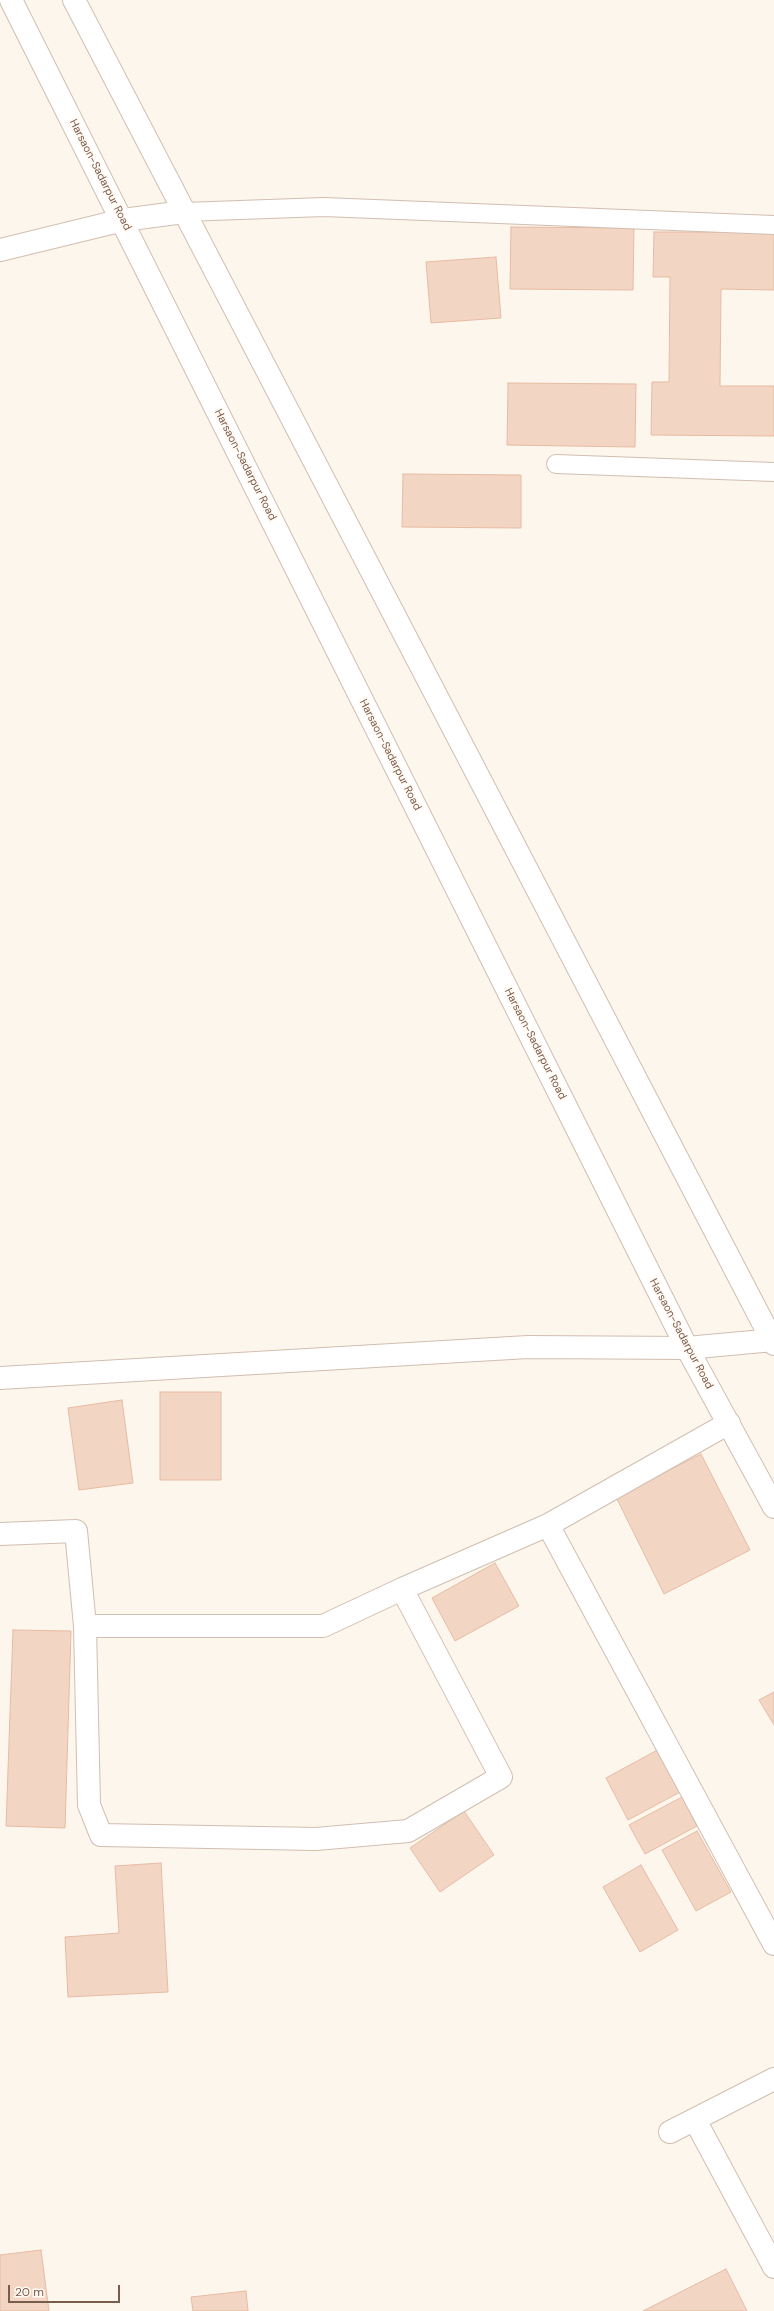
<!DOCTYPE html>
<html>
<head>
<meta charset="utf-8">
<style>
	body { margin:0 }
	#map { position:relative; width:774px; height:2311px; overflow:hidden; background:#fdf6ec; font-family:"DM Sans",sans-serif }
	canvas { display:block }
	.scale { position:absolute; left:8px; top:2285px; width:112px; height:18px; box-sizing:border-box; border:2px solid #7a5c4d; border-top:0; padding-left:5px; font-size:12px; line-height:14px; white-space:nowrap; color:#7a5c4d; -webkit-text-stroke:3px #fffaf3; paint-order:stroke }
</style>
</head>
<body>
<div id="map">
<canvas width="774" height="2311"></canvas>
<div class="scale">20 m</div>
</div>
<script>
const ctx = document.querySelector('canvas').getContext('2d');
ctx.lineJoin = 'round';
function paint(path, color) { ctx.fillStyle = color; ctx.fill(path, 'evenodd'); }
const shape = rows => new Path2D(rows.map(r => 'M' + r).join(''));
function stroke(path, color, width, dash) { ctx.strokeStyle = color; ctx.lineWidth = width; ctx.lineCap = dash ? 'butt' : 'round'; ctx.setLineDash(dash || []); ctx.stroke(path); }
function drawText(font, color, halo, rows, align = 'center') {
  ctx.font = font + ' "DM Sans",sans-serif'; ctx.lineWidth = 4; ctx.setLineDash([]); ctx.textBaseline = 'middle'; ctx.strokeStyle = halo; ctx.fillStyle = color; for (const [text, x, y, turn = 0] of rows) {
    ctx.save(); ctx.translate(x, y); ctx.rotate((+turn || 0) * Math.PI / 180); ctx.textAlign = isNaN(turn) ? turn : align; if (halo) ctx.strokeText(text, 0, 0); ctx.fillText(text, 0, 0); ctx.restore();
  }
}
const building = shape([
	[511,227,634,228,633,290,510,289,511,227],
	[654,232,774,232,774,290,721,289,720,386,774,386,774,436,651,435,652,382,669,382,670,277,653,277,654,232],
	[496,257,501,318,431,323,426,262,496,257],
	[508,383,636,384,635,447,507,445,508,383],
	[403,474,521,475,521,528,402,527,403,474],
	[160,1392,221,1392,221,1480,160,1480,160,1392],
	[122,1400,133,1483,79,1490,68,1408,122,1400],
	[701,1454,750,1550,664,1594,616,1497,701,1454],
	[495,1563,519,1606,455,1641,432,1598,495,1563],
	[13,1630,71,1631,65,1828,6,1826,13,1630],
	[774,1692,774,1725,759,1700,774,1692],
	[661,1748,684,1790,628,1820,606,1778,661,1748],
	[682,1797,697,1826,645,1854,629,1825,682,1797],
	[464,1811,494,1855,440,1892,410,1848,464,1811],
	[697,1831,731,1892,696,1911,662,1850,697,1831],
	[161,1863,168,1992,68,1997,65,1937,119,1933,115,1866,161,1863],
	[641,1865,678,1930,640,1952,603,1887,641,1865],
	[41,2250,49,2311,0,2311,0,2255,41,2250],
	[726,2269,747,2311,643,2311,726,2269],
	[246,2291,248,2311,193,2311,191,2297,246,2291]
]);
paint(building, '#f3d5c3');
stroke(building, '#e6bba3', 1);
const service = shape([
	[184,212,324,207,774,225],
	[556,464,774,472]
]);
const minor = shape([
	[0,250,123,220,184,212],
	[0,1378,528,1347,687,1348],
	[548,1525,774,1944],
	[0,1534,76,1531,85,1626,323,1626,402,1589,548,1525,729,1423],
	[85,1626,89,1805,101,1835,316,1839,408,1831,501,1777,402,1589],
	[695,2120,774,2267],
	[670,2132,774,2079]
]);
const tertiary = shape([
	[11,0,687,1348,774,1507],
	[74,0,774,1344],
	[687,1348,774,1340]
]);
stroke(service, '#d1beb0', 20);
stroke(minor, '#d1beb0', 24);
stroke(tertiary, '#d1beb0', 24);
stroke(service, '#fff', 18);
stroke(minor, '#fff', 22);
stroke(tertiary, '#fff', 22);
drawText('11px', '#7a5c4d', '#fffaf3', [
	["Harsaon-Sadarpur Road",100,175,63],
	["Harsaon-Sadarpur Road",245,465,63],
	["Harsaon-Sadarpur Road",390,755,63],
	["Harsaon-Sadarpur Road",535,1044,63],
	["Harsaon-Sadarpur Road",681,1334,62]
]);
</script>
</body>
</html>
